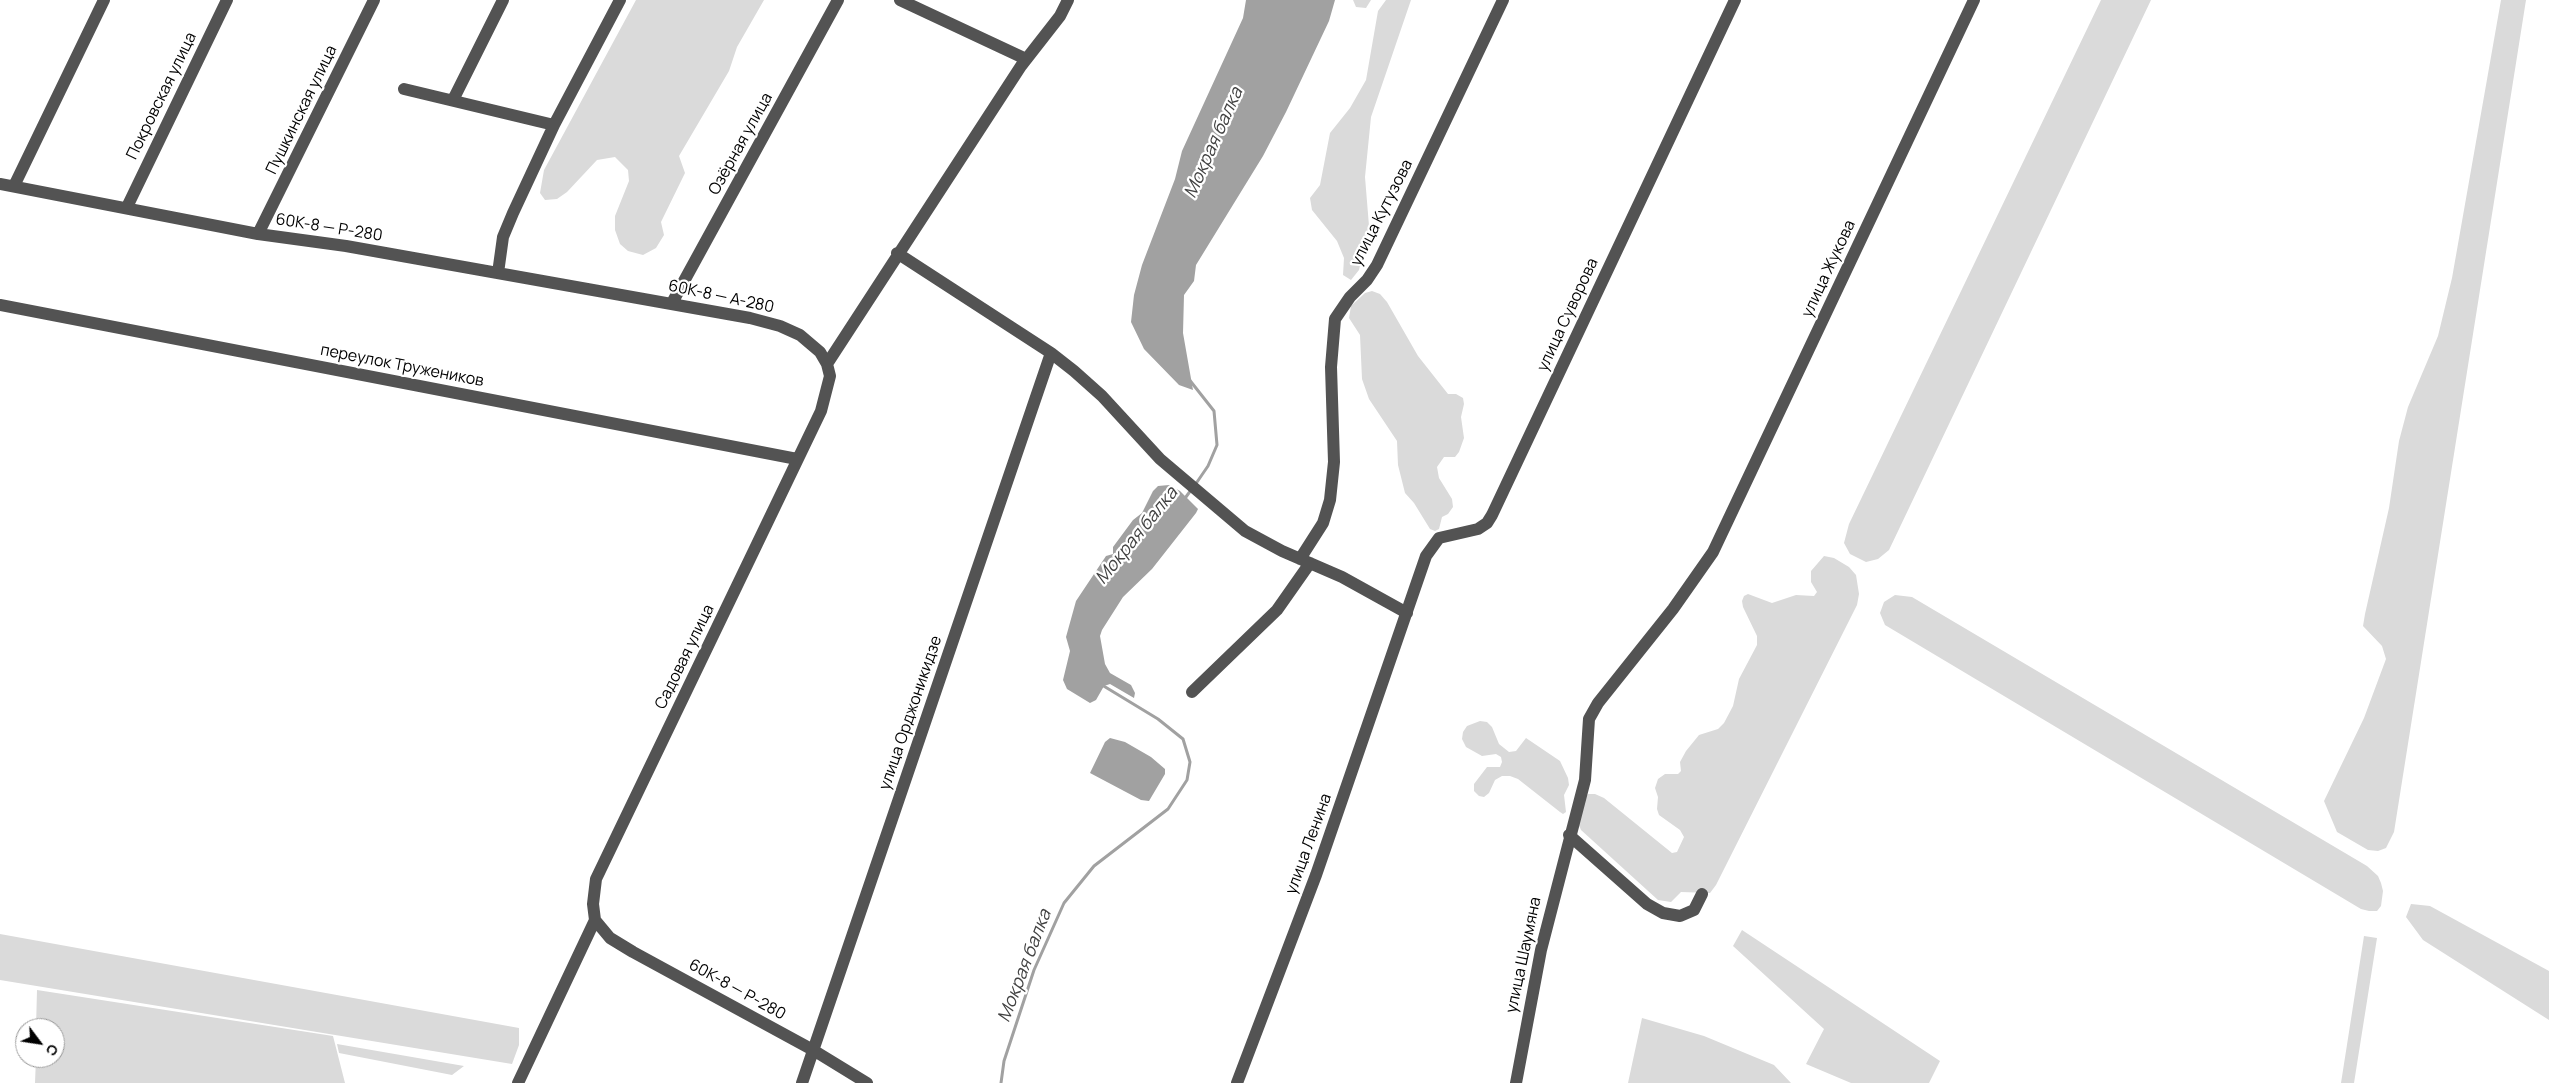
<!DOCTYPE html>
<html>
<head>
<meta charset="utf-8">
<style>
	body { margin:0 }
	#map { position:relative; width:2549px; height:1083px; overflow:hidden; background:#fff; font-family:Manrope,sans-serif }
	canvas { display:block }
	.north { position:absolute; left:15px; top:1018px; width:50px; height:50px; box-sizing:border-box; background:#fff; border:1px solid #999; border-radius:50%; rotate:121deg; font-size:14px; font-weight:700; line-height:20px; text-align:center; color:#000 }
	.north::after { content:''; display:block; margin:auto; width:18px; height:22px; background:#000; clip-path:polygon(50% 0,100% 100%,50% 72%,0 100%) }
</style>
</head>
<body>
<div id="map">
<canvas width="2549" height="1083"></canvas>
<div class="north">С</div>
</div>
<script>
const ctx = document.querySelector('canvas').getContext('2d');
ctx.lineJoin = 'round';
function paint(path, color) { ctx.fillStyle = color; ctx.fill(path, 'evenodd'); }
const shape = rows => new Path2D(rows.map(r => 'M' + r).join(''));
function stroke(path, color, width, dash) { ctx.strokeStyle = color; ctx.lineWidth = width; ctx.lineCap = dash ? 'butt' : 'round'; ctx.setLineDash(dash || []); ctx.stroke(path); }
function drawText(font, color, halo, rows, align = 'center') {
  ctx.font = font + ' Manrope,sans-serif'; ctx.lineWidth = 4.5; ctx.setLineDash([]); ctx.textBaseline = 'middle'; ctx.strokeStyle = halo; ctx.fillStyle = color; for (const [text, x, y, turn = 0] of rows) {
    ctx.save(); ctx.translate(x, y); ctx.rotate((+turn || 0) * Math.PI / 180); ctx.textAlign = isNaN(turn) ? turn : align; if (halo) ctx.strokeText(text, 0, 0); ctx.fillText(text, 0, 0); ctx.restore();
  }
}
paint(shape([
	[636,0,764,0,737,47,729,71,679,156,685,173,661,222,664,235,656,248,643,255,628,251,620,244,615,230,615,216,629,181,628,170,615,157,597,160,567,192,557,199,545,200,540,193,544,170],
	[1353,0,1371,0,1366,8,1356,7],
	[1386,0,1411,0,1371,117,1365,177,1369,226,1359,270,1351,280,1343,275,1344,258,1337,241,1312,210,1310,198,1320,185,1330,133,1350,108,1366,80,1378,11],
	[2101,0,2151,0,1889,550,1878,559,1866,562,1850,554,1844,543,1849,524],
	[2501,0,2526,0,2394,832,2386,848,2378,851,2368,850,2337,832,2324,801,2364,718,2386,659,2382,646,2363,626,2365,614,2389,508,2399,441,2408,407,2438,336,2452,278],
	[1372,291,1380,294,1387,302,1418,356,1448,394,1456,394,1463,398,1464,404,1461,417,1464,438,1459,452,1455,457,1444,457,1437,467,1439,478,1452,499,1453,507,1448,514,1442,517,1439,529,1435,531,1430,529,1414,503,1405,493,1398,465,1397,441,1369,399,1362,379,1360,335,1349,318,1351,306,1365,293],
	[1824,556,1834,558,1849,567,1856,575,1859,594,1857,605,1716,885,1710,893,1681,892,1671,902,1658,900,1581,830,1578,823,1585,799,1588,794,1595,794,1604,798,1672,853,1677,852,1684,837,1680,830,1659,815,1657,809,1658,797,1655,788,1658,779,1665,774,1678,774,1681,771,1680,762,1686,751,1699,735,1718,729,1724,723,1733,706,1739,679,1757,645,1757,636,1743,607,1742,601,1744,596,1748,594,1772,603,1796,595,1814,596,1817,592,1811,582,1811,571],
	[1895,595,1912,597,2367,866,2378,876,2381,883,2383,891,2381,906,2377,911,2369,911,2361,909,1885,625,1880,613,1884,602],
	[1480,721,1487,722,1492,727,1499,744,1509,752,1516,751,1526,738,1560,761,1568,778,1569,785,1564,795,1566,812,1563,814,1560,812,1518,779,1510,776,1502,776,1495,780,1489,793,1484,797,1479,796,1474,791,1474,784,1487,767,1500,767,1502,762,1501,757,1496,754,1482,756,1466,747,1462,739,1463,732,1467,726],
	[2411,904,2430,906,2549,971,2549,1020,2423,940,2406,917],
	[1742,930,1940,1061,1929,1083,1851,1083,1806,1064,1824,1029,1733,946],
	[0,934,519,1028,519,1045,512,1064,0,980],
	[2364,936,2377,938,2354,1083,2341,1083],
	[37,990,333,1036,345,1083,35,1083,36,1058,55,1058,55,1028,36,1028],
	[1642,1018,1704,1036,1774,1065,1791,1083,1628,1083],
	[337,1044,464,1066,452,1075,339,1053]
]), '#dadada');
paint(shape([
	[1246,0,1335,0,1329,21,1286,112,1263,156,1196,265,1194,281,1184,295,1183,333,1193,390,1179,385,1144,349,1131,322,1134,295,1142,265,1175,179,1182,151,1243,18],
	[1169,485,1180,491,1198,509,1196,513,1152,569,1123,597,1102,630,1100,636,1105,664,1110,673,1131,685,1135,693,1134,698,1110,684,1104,686,1096,700,1090,703,1067,689,1063,680,1070,651,1066,637,1076,601,1106,556,1113,554,1113,547,1133,520,1142,513,1153,491,1158,486],
	[1110,738,1125,742,1151,757,1165,769,1165,774,1149,801,1141,800,1090,773,1105,742]
]), '#a1a1a1');
stroke(shape([
	[1188,378,1214,411,1217,445,1208,466,1195,485],
	[1183,501,1191,490],
	[1001,1083,1004,1061,1034,970,1064,903,1094,866,1168,809,1187,780,1190,762,1183,739,1158,719,1102,685]
]), '#a1a1a1', 3);
stroke(shape([
	[900,0,1026,59],
	[404,89,554,125],
	[453,100,503,0],
	[0,184,258,234,346,246,750,318,780,326,800,335,820,352,827,364,830,376,821,411,596,879,593,904,595,920,518,1083],
	[14,186,104,0],
	[127,207,227,0],
	[258,234,374,0],
	[897,253,1051,353,1074,371,1102,396,1160,459,1245,531,1282,551,1342,577,1407,613],
	[498,273,503,237,513,213,554,125,620,0],
	[672,303,838,0],
	[0,305,797,459],
	[827,364,1021,66,1060,16,1068,0],
	[1300,559,1323,523,1330,500,1334,462,1331,367,1335,319,1350,297,1367,280,1377,265,1503,0],
	[1192,692,1277,610,1310,563],
	[1569,835,1647,904,1663,913,1680,916,1694,910,1702,894],
	[595,920,610,938,633,952,813,1050,867,1083],
	[802,1083,1051,353],
	[1237,1083,1316,875,1426,556,1439,538,1478,529,1487,523,1492,515,1735,0],
	[1516,1083,1541,950,1585,780,1589,719,1598,703,1673,609,1713,552,1974,0]
]), '#535353', 12);
drawText('16px', '#000', '#fff', [
	["Покровская улица",162,96,-64],
	["Пушкинская улица",302,110,-64],
	["Озёрная улица",741,144,-61],
	["улица Кутузова",1382,213,-63],
	["60К-8 — Р-280",329,228,9],
	["улица Жукова",1829,269,-65],
	["60К-8 — А-280",721,297,12],
	["улица Суворова",1568,315,-65],
	["переулок Тружеников",402,366,11],
	["Садовая улица",685,657,-64],
	["улица Орджоникидзе",911,713,-71],
	["улица Ленина",1309,844,-70],
	["улица Шаумяна",1524,955,-78],
	["60К-8 — Р-280",737,990,29]
]);
drawText('italic 18px', '#424242', '#fff', [
	["Мокрая балка",1214,143,-66],
	["Мокрая балка",1137,536,-51],
	["Мокрая балка",1025,966,-69]
]);
</script>
</body>
</html>
